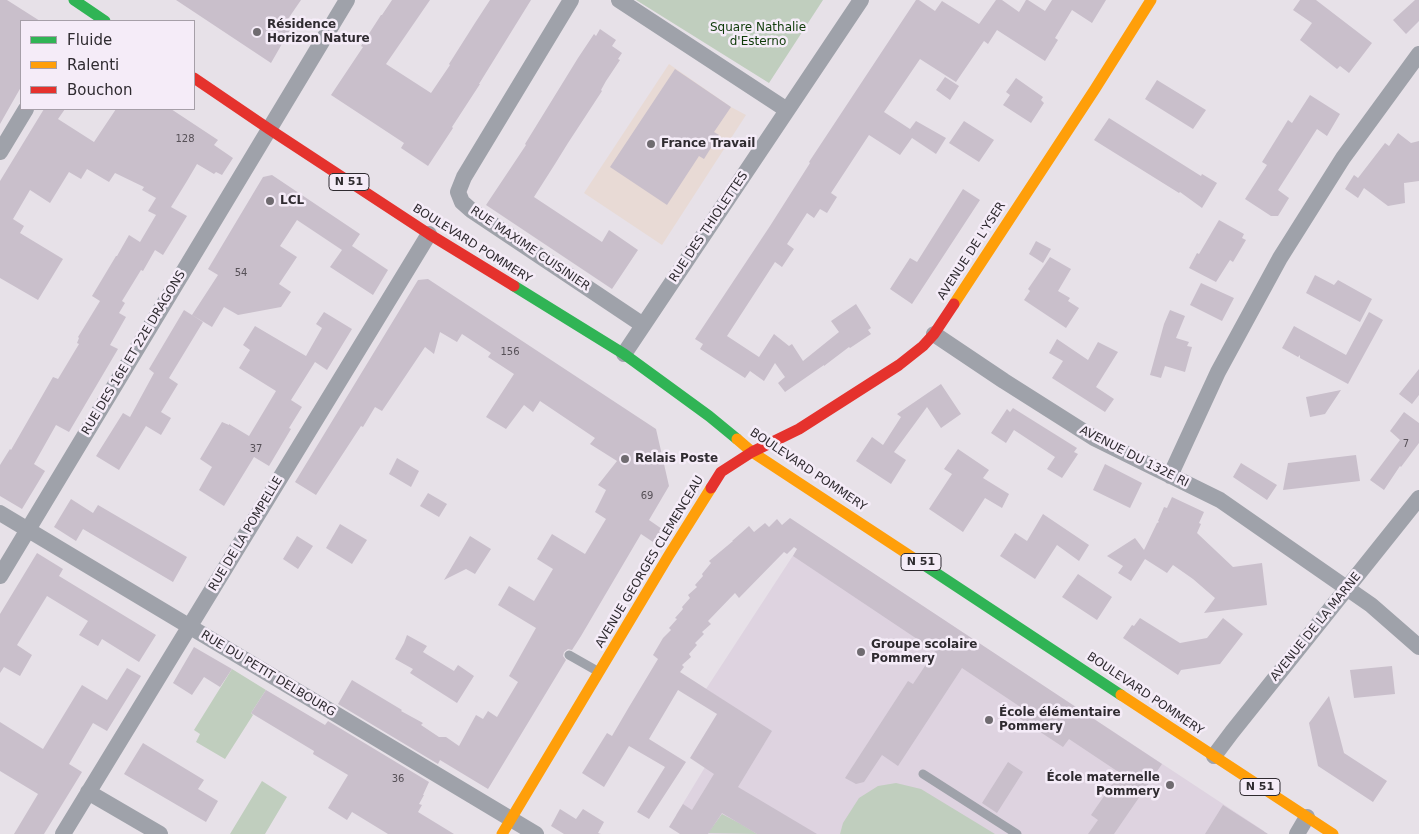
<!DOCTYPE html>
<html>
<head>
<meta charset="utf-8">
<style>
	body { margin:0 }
	#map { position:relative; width:1419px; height:834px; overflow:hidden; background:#e7e1e8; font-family:"DejaVu Sans",sans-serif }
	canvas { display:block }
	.legend { position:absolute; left:20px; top:20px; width:175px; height:90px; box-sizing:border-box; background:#f5ecf8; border:1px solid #a69fa8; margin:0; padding:6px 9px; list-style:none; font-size:15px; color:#2f2b30 }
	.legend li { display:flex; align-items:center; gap:10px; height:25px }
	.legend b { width:25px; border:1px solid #a69fa8 }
</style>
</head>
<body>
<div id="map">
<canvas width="1419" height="834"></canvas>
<ul class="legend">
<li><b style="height:6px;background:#30b455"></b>Fluide</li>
<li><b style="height:6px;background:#ff9f0a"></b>Ralenti</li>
<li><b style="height:6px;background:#e5322d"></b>Bouchon</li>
</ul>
</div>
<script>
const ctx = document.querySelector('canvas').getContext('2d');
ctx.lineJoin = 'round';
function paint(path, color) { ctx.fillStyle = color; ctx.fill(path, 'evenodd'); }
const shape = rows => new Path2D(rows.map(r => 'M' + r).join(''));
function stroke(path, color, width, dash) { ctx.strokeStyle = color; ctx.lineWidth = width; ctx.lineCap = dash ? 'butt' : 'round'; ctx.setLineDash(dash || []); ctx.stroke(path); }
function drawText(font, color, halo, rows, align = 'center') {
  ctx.font = font + ' "DejaVu Sans",sans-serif'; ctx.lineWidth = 5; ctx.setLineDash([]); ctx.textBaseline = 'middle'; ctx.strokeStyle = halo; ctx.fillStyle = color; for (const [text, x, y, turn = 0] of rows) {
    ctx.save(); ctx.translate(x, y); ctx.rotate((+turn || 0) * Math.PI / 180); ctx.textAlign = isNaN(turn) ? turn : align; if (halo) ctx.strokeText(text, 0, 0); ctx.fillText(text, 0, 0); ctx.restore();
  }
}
paint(shape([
	[669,64,731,107,746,115,662,245,584,193]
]), '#e8dad5');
paint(shape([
	[809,531,1264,831,1264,834,709,834,676,815,739,711,706,689]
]), '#ded3e0');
paint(shape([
	[636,0,823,0,769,83],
	[232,669,266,690,251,713,253,715,225,759,196,742,200,734,194,730],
	[262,781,287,797,265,834,230,834],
	[896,783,921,789,995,834,840,834,843,823,859,798,878,786],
	[722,814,741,824,757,834,708,833]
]), '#c0cebe');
paint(shape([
	[0,0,7,0,40,21,21,21,21,87,0,124],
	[176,0,301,0,288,19,294,23,271,63],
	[392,0,430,0,386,64,431,93,450,65,449,64,475,23,490,0,531,0,479,84,480,84,452,127,453,128,428,166,401,148,404,143,331,95,363,47,361,46,381,15,382,15],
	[916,0,919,0,935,11,942,1,979,24,996,0,1002,0,1019,12,1026,0,1028,0,1045,11,1052,0,1106,0,1092,23,1072,10,1055,38,1058,40,1045,61,997,30,988,44,984,41,956,82,920,59,884,112,910,129,916,121,946,138,936,154,912,138,900,155,869,135,831,193,837,197,827,213,820,209,814,218,807,213,787,244,794,249,782,267,775,262,727,336,759,357,774,334,789,346,792,344,803,361,839,332,831,321,856,304,871,328,868,330,871,334,850,348,849,347,824,366,824,365,785,392,778,383,785,377,775,363,764,381,750,371,745,378,700,349,703,344,695,339,770,226,810,163,809,162],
	[1300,0,1316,0,1372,43,1349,73,1340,66,1337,69,1300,40,1312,23,1293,10],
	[1415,0,1419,0,1419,21,1406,34,1393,20],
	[600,29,616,40,612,46,622,53,618,59,620,60,606,81,601,90,602,91,568,143,555,164,534,197,602,242,609,230,638,250,612,289,486,205,526,145,525,144,578,58,594,34,596,36],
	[675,69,731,107,714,132,719,135,704,159,699,156,667,205,610,167],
	[945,77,959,86,950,100,936,90],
	[1016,78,1043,97,1041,100,1044,103,1031,123,1003,105,1010,95,1006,92],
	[1157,80,1206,110,1193,129,1145,99],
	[1310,95,1340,114,1327,136,1317,129,1278,190,1289,198,1278,216,1271,216,1245,199,1267,165,1262,162,1288,120,1292,123],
	[44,109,65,109,58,119,94,142,116,109,171,109,218,140,214,145,233,158,222,175,216,172,214,174,197,164,187,181,171,207,187,216,163,255,155,250,143,271,141,270,122,301,125,303,119,313,126,317,110,345,118,349,69,432,56,425,34,464,45,471,22,509,0,496,0,465,10,449,11,450,53,377,58,379,79,344,77,343,79,338,78,337,100,301,92,296,116,256,117,256,129,235,140,242,156,215,148,211,156,198,142,190,144,187,115,173,109,182,87,169,81,179,69,172,50,203,30,190,13,219,24,226,20,233,63,259,38,300,0,278,0,181],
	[1109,118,1201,176,1202,174,1217,183,1202,208,1180,192,1179,193,1094,140],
	[964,121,994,140,979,162,949,143],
	[1398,133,1411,143,1419,141,1419,181,1404,183,1405,203,1388,206,1364,188,1358,198,1345,189,1354,175,1358,178,1385,143,1389,146],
	[272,175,360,234,352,246,388,270,373,295,330,267,342,250,297,220,280,246,297,257,279,284,291,292,281,307,238,315,224,307,212,327,192,315,218,275,208,269,263,177],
	[963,189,980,200,912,304,890,289,910,258,917,262],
	[1219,220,1244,234,1242,238,1246,240,1233,262,1230,260,1216,282,1189,268,1197,253,1199,254],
	[1036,241,1051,249,1043,263,1029,254],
	[1050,257,1071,269,1058,291,1070,298,1068,301,1079,308,1066,328,1024,300,1030,291,1028,289],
	[1315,275,1334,285,1338,280,1372,299,1360,322,1306,293],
	[428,279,656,429,669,486,649,520,662,529,653,542,641,534,581,636,572,650,568,649,564,652,563,656,566,660,488,789,440,760,438,764,338,704,352,680,402,710,401,711,423,723,421,725,439,737,446,737,459,746,476,715,483,719,488,711,497,717,518,682,509,676,536,628,498,605,509,586,534,601,553,569,537,559,552,534,585,554,606,519,595,512,606,490,598,485,617,461,590,444,595,438,540,401,533,412,524,405,506,429,486,417,514,374,488,357,491,353,462,334,457,342,440,332,434,354,425,347,382,411,375,407,363,427,361,426,316,495,295,482,418,280],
	[1201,283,1234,298,1222,321,1190,305],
	[184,310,203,322,169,378,178,384,161,412,171,418,161,435,146,426,119,470,96,456,123,413,130,417,154,373,149,369],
	[1170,310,1185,316,1176,338,1189,342,1187,346,1192,347,1185,372,1165,366,1161,378,1150,375,1164,324],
	[324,312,352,329,327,370,315,362,291,400,302,407,289,428,291,429,269,466,254,457,224,506,199,490,212,467,200,459,222,422,229,425,229,424,249,436,276,391,239,368,250,350,243,345,255,326,306,356,322,328,316,324],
	[1369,312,1383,320,1348,384,1300,358,1300,355,1298,357,1282,348,1294,326,1346,355],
	[1057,339,1088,360,1098,342,1118,352,1096,387,1114,399,1105,412,1052,378,1063,361,1049,353],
	[1419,369,1419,395,1412,404,1399,394],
	[941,384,961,414,941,428,927,407,894,452,906,460,891,484,856,461,872,437,883,445,901,417,897,414],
	[1341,390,1325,414,1310,417,1306,397],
	[1013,408,1077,448,1074,452,1078,454,1062,478,1047,469,1055,457,1014,430,1006,443,991,433,1007,409,1010,412],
	[1404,412,1419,423,1419,443,1401,467,1400,466,1384,490,1370,480,1400,440,1390,431],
	[958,449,989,470,983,478,1009,494,1002,508,985,498,963,532,929,509,952,474,944,469],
	[1356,455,1360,481,1283,490,1288,463],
	[397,458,419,471,411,487,389,474],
	[1241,463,1277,485,1267,500,1233,477],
	[1105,464,1142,483,1130,508,1093,490],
	[428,493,447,504,439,517,420,506],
	[1172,497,1204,512,1199,523,1201,524,1197,533,1233,567,1262,563,1267,605,1204,613,1215,598,1193,579,1173,565,1167,573,1145,559,1131,581,1118,573,1123,566,1107,556,1135,538,1144,550,1157,523,1159,522,1158,521,1164,507,1167,508],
	[71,499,93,513,98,505,187,557,173,582,83,529,76,541,54,527],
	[1043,514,1089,545,1079,561,1057,545,1035,579,1000,556,1015,533,1027,541],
	[790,518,1162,764,1114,834,1088,834,1098,820,1091,815,1120,773,1069,739,1063,747,1016,716,1022,708,962,668,898,766,882,755,864,782,856,784,845,778,908,681,913,684,935,651,793,556,797,549,794,547,787,554,784,552,739,598,735,593,708,621,711,624,702,632,704,634,695,643,697,645,689,654,691,657,682,665,684,667,680,672,772,731,738,787,817,834,757,834,722,813,708,834,680,834,669,827,683,804,692,810,714,774,690,758,717,714,678,690,649,739,686,762,649,819,637,812,665,767,629,746,604,787,582,773,607,733,612,736,629,707,658,659,653,655,663,638,671,630,669,628,677,619,675,618,683,609,682,607,690,598,688,595,697,587,695,585,703,576,702,574,711,563,709,561,733,541,732,541,749,526,754,532,765,523,769,527,777,519,782,525],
	[340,524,367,540,352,564,326,548],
	[297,536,313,546,298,569,283,559],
	[470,536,491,549,475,574,466,569,444,580],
	[37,553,63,569,59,576,156,635,139,662,102,639,98,646,79,635,88,621,47,596,17,645,32,655,20,676,4,667,0,673,0,614],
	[1078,574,1112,597,1097,620,1062,597],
	[1140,618,1180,643,1207,638,1223,618,1243,634,1220,664,1181,670,1178,675,1123,638,1132,625,1134,626],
	[407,635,427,646,423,652,454,671,458,665,474,676,457,703,410,673,413,669,395,659,404,643],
	[194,647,232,669,220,687,204,677,192,695,173,683],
	[1392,666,1395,694,1354,698,1350,670],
	[127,668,141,676,107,731,93,723,69,764,82,772,44,834,14,834,38,794,0,771,0,722,43,749,82,685,107,700],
	[266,690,325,725,328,721,429,782,423,795,424,795,419,804,422,805,418,812,454,834,388,834,352,812,347,820,328,808,348,775,313,754,314,751,251,713],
	[1329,696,1344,753,1387,781,1373,802,1318,766,1309,723],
	[143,743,204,780,198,789,218,801,206,822,124,774],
	[1008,762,1023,772,997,813,982,803],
	[1223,805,1268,834,1205,834],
	[560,809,576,819,583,809,604,822,598,833,601,834,564,834,551,826]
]), '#c9bfcb');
stroke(shape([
	[569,655,599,672],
	[923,774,1017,834]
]), '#9fa2aa', 9);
stroke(shape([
	[571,0,464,177,458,192,462,202,471,210,643,325],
	[619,0,787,110],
	[0,152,26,109],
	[934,334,1004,381,1094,438,1220,500,1371,605,1419,647],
	[624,354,861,0],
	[1170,476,1218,372,1280,258,1343,158,1419,54],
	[0,513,536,834],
	[0,576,347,0],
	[1214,756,1232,732,1419,498],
	[88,792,160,834],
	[63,834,429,234],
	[1297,834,1307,817]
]), '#9fa2aa', 16);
stroke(shape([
	[74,0,105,21],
	[514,286,624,354,709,416,737,439],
	[921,563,1121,695]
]), '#30b455', 11);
stroke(shape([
	[954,304,1095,89,1151,0],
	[737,439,752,452,921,563],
	[1121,695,1333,834],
	[502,834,669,555,711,488]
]), '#ff9f0a', 11);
stroke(shape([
	[194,78,269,129,429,234,514,286],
	[711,488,721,472,752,452,799,429,899,365,923,346,934,334,954,304]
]), '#e5322d', 11);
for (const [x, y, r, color] of [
	[257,32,5,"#6f6b70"],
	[651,144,5,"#6f6b70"],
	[270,201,5,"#6f6b70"],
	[625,459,5,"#6f6b70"],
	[861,652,5,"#6f6b70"],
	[989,720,5,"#6f6b70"],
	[1170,785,5,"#6f6b70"]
]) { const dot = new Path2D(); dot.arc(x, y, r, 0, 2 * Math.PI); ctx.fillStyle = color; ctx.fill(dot); stroke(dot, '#f5ecf8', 2); }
drawText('10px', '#565057', null, [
	["128",185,139],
	["54",241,273],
	["156",510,352],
	["7",1406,444],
	["37",256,449],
	["69",647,496],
	["36",398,779]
]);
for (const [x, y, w] of [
	[349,182,40],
	[921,562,40],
	[1260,787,40]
]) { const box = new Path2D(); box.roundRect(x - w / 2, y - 8.5, w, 17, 4); ctx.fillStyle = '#f5ecf8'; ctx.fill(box); stroke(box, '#2f2b30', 1); }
drawText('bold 11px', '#2f2b30', null, [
	["N 51",349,182],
	["N 51",921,562],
	["N 51",1260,787]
]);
drawText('bold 12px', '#2f2b30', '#f5ecf8', [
	["Résidence",267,25],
	["Horizon Nature",267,39],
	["France Travail",661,144],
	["LCL",280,201],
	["Relais Poste",635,459],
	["Groupe scolaire",871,645],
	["Pommery",871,659],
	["École élémentaire",999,713],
	["Pommery",999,727],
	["École maternelle",1160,778,"right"],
	["Pommery",1160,792,"right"]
], 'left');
drawText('12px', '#0f3b09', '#f5ecf8', [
	["Square Nathalie",758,28],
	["d'Esterno",758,42]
]);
drawText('12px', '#2f2b30', '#f5ecf8', [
	["RUE DES THIOLETTES",709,227,-56],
	["BOULEVARD POMMERY",472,244,32],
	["RUE MAXIME CUISINIER",530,249,34],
	["AVENUE DE L'YSER",972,251,-57],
	["RUE DES 16E ET 22E DRAGONS",134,353,-59],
	["AVENUE DU 132E RI",1134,457,27],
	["BOULEVARD POMMERY",808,470,34],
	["RUE DE LA POMPELLE",246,534,-59],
	["AVENUE GEORGES CLEMENCEAU",650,562,-59],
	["AVENUE DE LA MARNE",1316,627,-51],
	["RUE DU PETIT DELBOURG",268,674,31],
	["BOULEVARD POMMERY",1145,694,34]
]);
</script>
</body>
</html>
